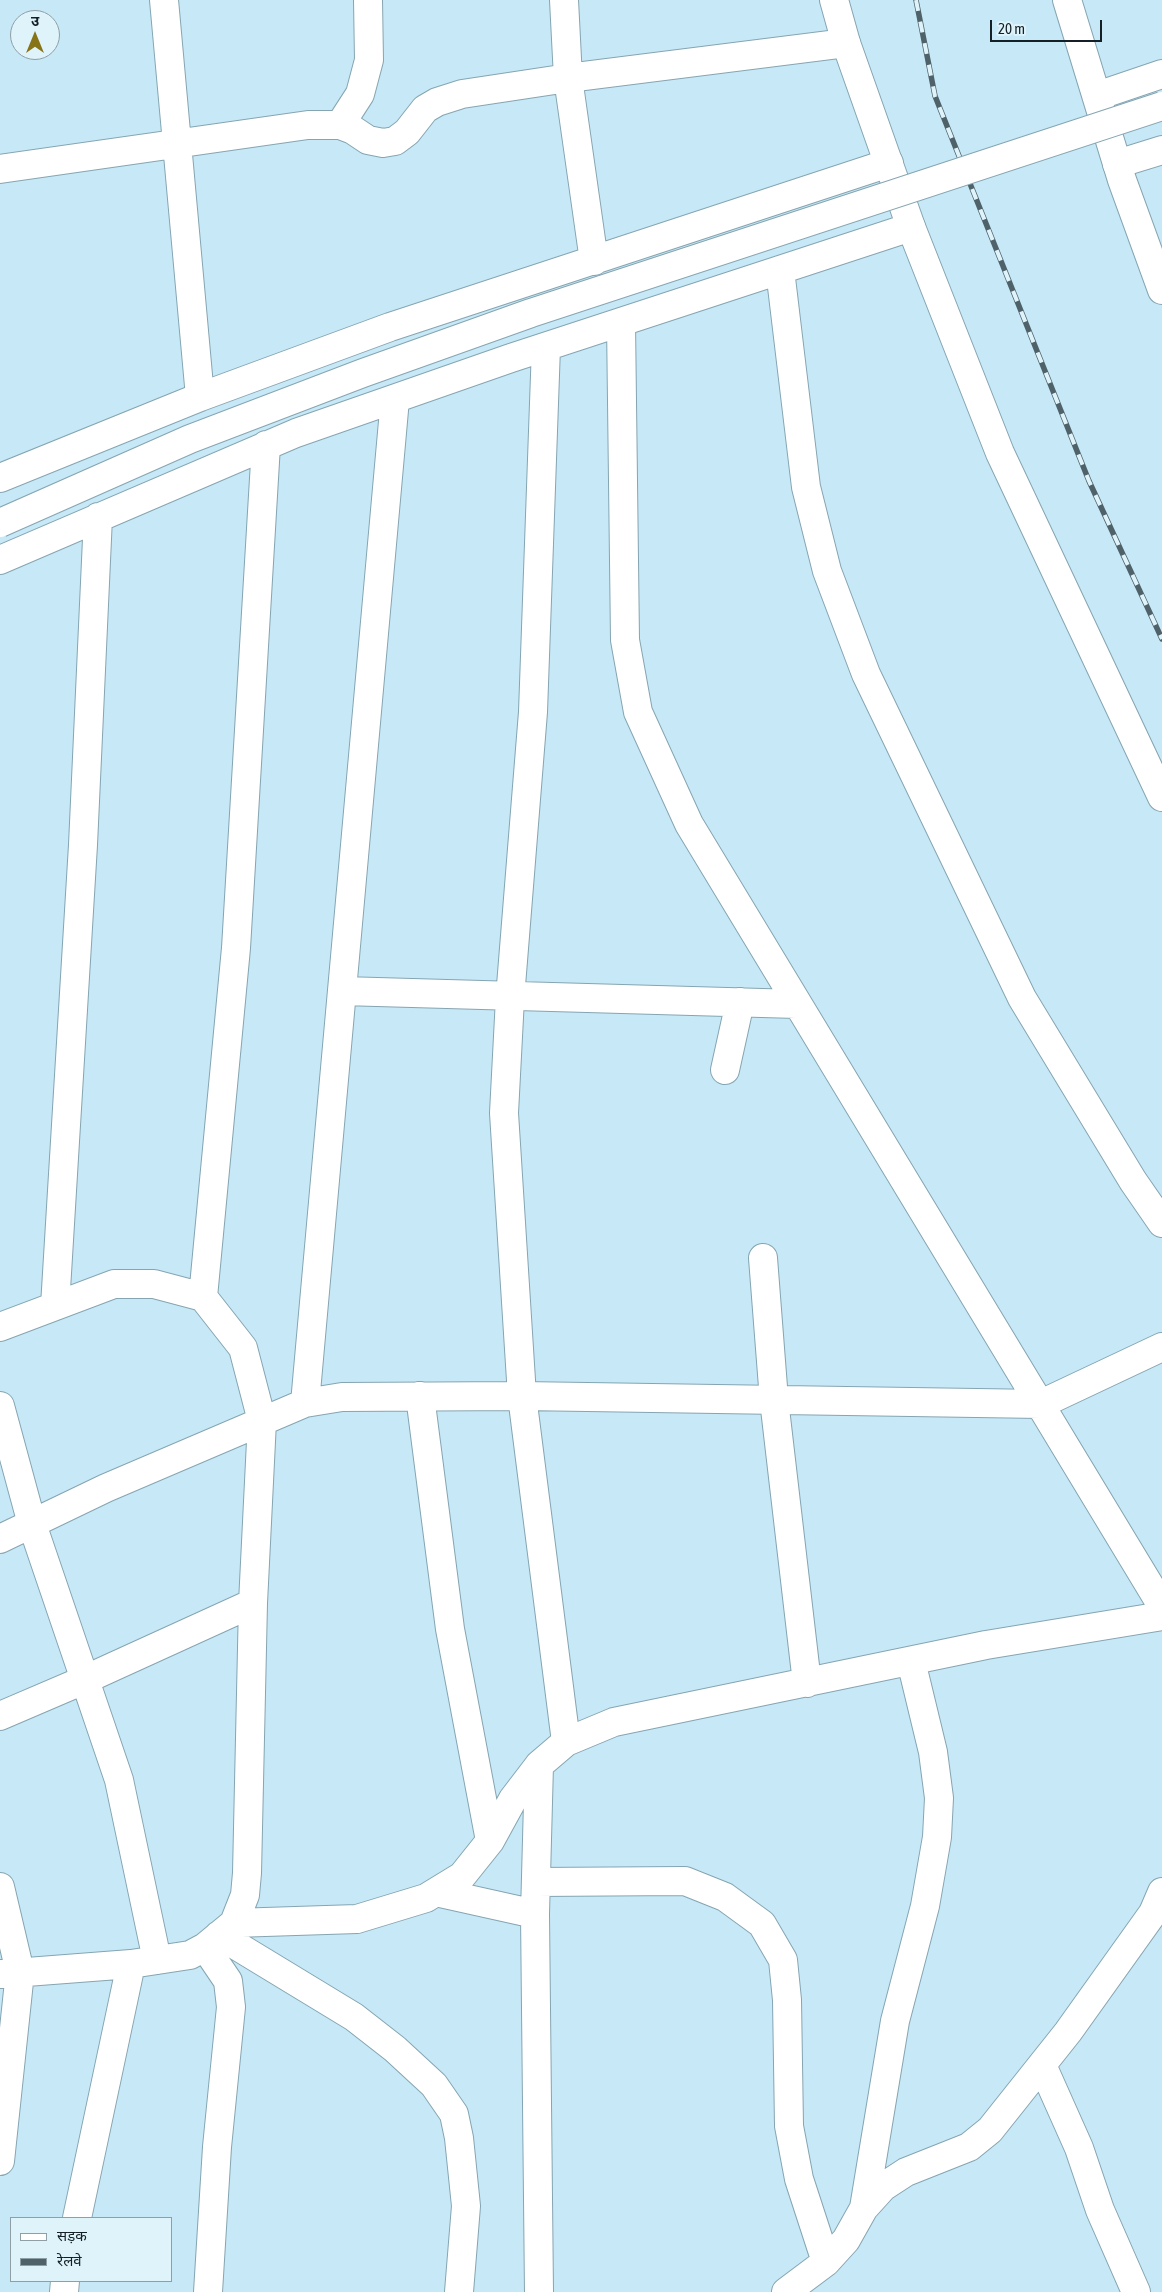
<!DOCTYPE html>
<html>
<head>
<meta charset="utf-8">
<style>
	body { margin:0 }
	#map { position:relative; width:1162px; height:2292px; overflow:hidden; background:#c7e8f6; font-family:"Asap Condensed","Noto Sans Devanagari",sans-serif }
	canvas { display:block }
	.legend { position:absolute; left:10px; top:2217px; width:162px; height:65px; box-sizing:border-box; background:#dff3fb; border:1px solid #8e9fa5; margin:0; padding:6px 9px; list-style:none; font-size:15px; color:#142025 }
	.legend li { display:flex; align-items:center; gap:10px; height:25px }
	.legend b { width:25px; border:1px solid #8e9fa5 }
	.north { position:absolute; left:10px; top:10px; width:50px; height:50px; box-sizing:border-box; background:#dff3fb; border:1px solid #8e9fa5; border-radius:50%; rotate:0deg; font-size:14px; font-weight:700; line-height:20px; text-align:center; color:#142025 }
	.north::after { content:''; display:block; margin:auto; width:18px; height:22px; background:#867417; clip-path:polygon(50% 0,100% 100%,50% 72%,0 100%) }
	.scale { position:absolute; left:990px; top:20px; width:112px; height:22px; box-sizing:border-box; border:2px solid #142025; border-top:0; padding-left:6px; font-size:15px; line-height:18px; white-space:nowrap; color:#142025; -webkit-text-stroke:4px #dff3fb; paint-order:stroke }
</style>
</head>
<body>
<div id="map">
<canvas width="1162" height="2292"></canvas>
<ul class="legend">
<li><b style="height:6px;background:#fff"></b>सड़क</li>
<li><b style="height:6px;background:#4f626a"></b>रेलवे</li>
</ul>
<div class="north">उ</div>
<div class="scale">20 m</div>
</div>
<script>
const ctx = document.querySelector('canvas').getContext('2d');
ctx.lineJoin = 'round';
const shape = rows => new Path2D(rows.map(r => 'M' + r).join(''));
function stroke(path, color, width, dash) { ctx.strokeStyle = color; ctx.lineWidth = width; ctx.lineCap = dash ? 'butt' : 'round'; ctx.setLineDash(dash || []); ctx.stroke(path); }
const street = shape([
	[164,0,200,397],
	[564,0,568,78,594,261],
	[1097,96,1162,74],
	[340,125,360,94,369,60,368,0],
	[1117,164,1162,150],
	[0,169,308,125,340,125,353,130,368,140,383,143,395,141,407,132,425,109,437,102,462,94,568,78,846,43],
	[780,270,806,487,827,571,866,674,1022,998,1133,1181,1162,1223],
	[621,322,625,640,638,712,689,824,1162,1606],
	[546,347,533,712,510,998,504,1113,522,1396,566,1742],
	[0,478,200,397,390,327,889,163],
	[0,560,296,433,511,358,911,227],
	[342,991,797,1004],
	[725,1070,740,1002],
	[763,1258,774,1400,807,1683],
	[203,1297,236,948,266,445],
	[55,1306,83,845,98,517],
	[0,1327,114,1284,154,1284,203,1297,243,1348,262,1421,253,1603,247,1873,245,1895,234,1923,205,1947,190,1955,131,1964,0,1974],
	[420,1396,450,1629,490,1841],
	[305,1403,395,399],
	[0,1406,32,1524,119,1780,157,1960],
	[0,1539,106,1488,305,1403,342,1397,522,1396,1041,1404,1162,1347],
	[0,1716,84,1680,253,1603],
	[539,1765,535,1914,539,2292],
	[536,1882,685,1881,725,1897,762,1924,783,1960,787,2000,789,2126,799,2179,826,2262],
	[0,1887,20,1972,0,2161],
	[436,1892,535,1914],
	[234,1923,357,1919,426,1898,462,1876,490,1841,513,1799,539,1765,566,1742,614,1722,986,1645,1162,1616],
	[219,1935,354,2017,395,2049,434,2085,454,2114,459,2138,466,2206,459,2292],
	[205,1947,228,1981,231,2007,217,2147,208,2292],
	[1042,2065,1079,2148,1100,2210,1136,2292],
	[864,2208,895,2021,925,1906,937,1837,939,1798,933,1752,911,1661],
	[77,2218,131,1964],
	[64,2292,65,2281],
	[786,2292,826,2262,846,2240,864,2208,883,2187,906,2172,969,2147,990,2130,1068,2032,1153,1913,1162,1892]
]);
const secondary = shape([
	[834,0,846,43,911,227,1000,453,1162,797],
	[1067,0,1122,180,1162,290]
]);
stroke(street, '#85a5b2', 30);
stroke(secondary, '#85a5b2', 30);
stroke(street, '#fff', 28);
stroke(secondary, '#fff', 28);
const rail = shape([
	[916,0,935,96,1089,481,1162,639]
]);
stroke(rail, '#4f626a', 5.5);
stroke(rail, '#dff3fb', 4, [11]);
const secondaryBridge = shape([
	[0,523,190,439,363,373,531,313,1162,106]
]);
stroke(secondaryBridge, '#85a5b2', 30, []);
stroke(secondaryBridge, '#fff', 28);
</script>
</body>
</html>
